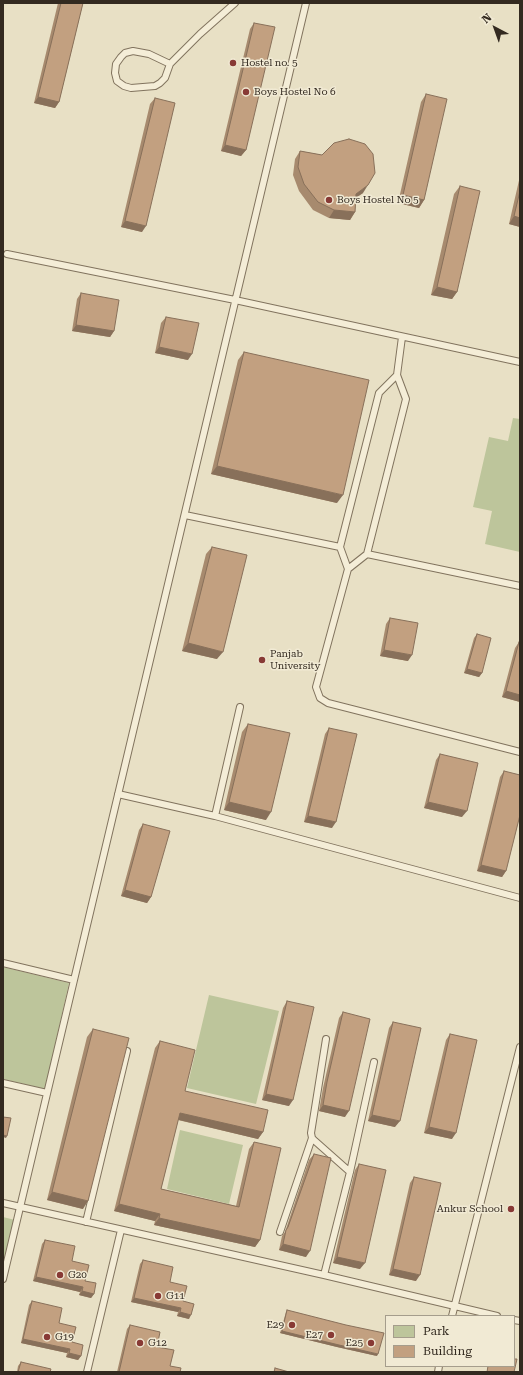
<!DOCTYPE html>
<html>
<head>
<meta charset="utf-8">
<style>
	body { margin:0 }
	#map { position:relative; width:523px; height:1375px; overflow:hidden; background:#e8e0c5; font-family:"Roboto Serif",serif }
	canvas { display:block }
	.frame { position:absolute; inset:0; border:4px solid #332a20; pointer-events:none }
	.legend { position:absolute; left:385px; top:1315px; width:130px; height:52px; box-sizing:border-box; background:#f1ead4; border:1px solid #a59d8c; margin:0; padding:5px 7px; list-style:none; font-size:12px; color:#332a20 }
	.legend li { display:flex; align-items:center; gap:8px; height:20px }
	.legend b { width:20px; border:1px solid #a59d8c }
	.north { position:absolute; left:475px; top:8px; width:40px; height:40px; -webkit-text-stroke:3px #f1ead4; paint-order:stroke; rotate:319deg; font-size:11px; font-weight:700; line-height:16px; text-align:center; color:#332a20 }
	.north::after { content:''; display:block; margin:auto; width:14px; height:18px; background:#332a20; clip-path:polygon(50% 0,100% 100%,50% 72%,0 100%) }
</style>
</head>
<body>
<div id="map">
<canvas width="523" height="1375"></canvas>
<div class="frame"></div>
<ul class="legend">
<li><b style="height:11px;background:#bdc59b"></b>Park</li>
<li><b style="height:11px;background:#c2a080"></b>Building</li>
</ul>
<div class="north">N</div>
</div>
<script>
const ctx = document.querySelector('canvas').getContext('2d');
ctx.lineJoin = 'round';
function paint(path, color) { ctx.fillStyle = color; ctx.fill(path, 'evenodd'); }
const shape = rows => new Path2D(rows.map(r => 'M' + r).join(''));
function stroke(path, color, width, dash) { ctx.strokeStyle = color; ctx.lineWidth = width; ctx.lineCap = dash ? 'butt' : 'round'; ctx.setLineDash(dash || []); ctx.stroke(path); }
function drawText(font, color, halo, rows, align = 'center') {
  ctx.font = font + ' "Roboto Serif",serif'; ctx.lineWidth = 3; ctx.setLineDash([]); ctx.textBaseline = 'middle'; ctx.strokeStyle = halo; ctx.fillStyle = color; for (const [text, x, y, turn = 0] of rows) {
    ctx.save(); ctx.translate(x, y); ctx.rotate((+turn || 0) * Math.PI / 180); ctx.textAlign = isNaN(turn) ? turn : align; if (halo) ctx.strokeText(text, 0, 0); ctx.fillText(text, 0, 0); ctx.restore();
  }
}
paint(shape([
	[513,418,520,419,520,552,485,544,492,511,473,507,489,437,508,441],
	[3,967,69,983,45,1089,3,1079],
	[209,995,279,1011,256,1104,187,1088],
	[180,1130,243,1145,229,1204,167,1189],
	[3,1217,15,1220,3,1266]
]), '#bdc59b');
const lane = shape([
	[170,64,165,78,160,83,155,86,131,88,124,86,117,81,115,73,116,64,121,57,125,53,133,51,149,54,170,64,200,34,235,3],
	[7,254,235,300,520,362],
	[397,375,379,393,340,547,348,569,316,687,320,698,328,703,520,752],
	[185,515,340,547],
	[367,554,520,586],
	[348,569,367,554,406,399,397,375,402,337],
	[118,794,215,816,520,898],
	[215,816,240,707],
	[3,963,74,980],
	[326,1039,311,1133,312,1138,315,1141,350,1172],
	[3,1083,47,1093],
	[3,1203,324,1275,497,1316],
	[86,1222,127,1051],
	[280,1232,312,1138],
	[324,1275,350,1172,374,1062],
	[3,1279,306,3],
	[452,1316,520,1047],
	[514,1320,520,1321],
	[87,1372,121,1230],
	[438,1372,439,1366]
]);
stroke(lane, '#81735e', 8);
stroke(lane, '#f4edd7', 6);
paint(shape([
	[58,3,83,3,59,102,55,108,34,103],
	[254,23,246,150,241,156,221,151,250,29],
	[426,94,424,200,419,208,398,203,421,102],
	[155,98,142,232,121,227,150,104],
	[300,151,322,155,363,193,356,198,355,212,350,220,329,218,313,210,299,191,293,175,295,159],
	[520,176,520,227,509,224],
	[460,186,457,292,452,299,431,295,454,194],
	[81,293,114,331,110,337,72,331,77,299],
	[166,317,188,360,155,353,161,323],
	[244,352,337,503,211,474,238,360],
	[212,547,217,659,182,651,206,554],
	[390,618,408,661,380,656,386,624],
	[477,634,482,673,479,677,464,673,474,638],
	[519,642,520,642,520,702,502,697,515,648],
	[248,724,266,820,224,810,242,732],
	[329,728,332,828,304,822,325,734],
	[440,754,462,817,424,808,436,760],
	[504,771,506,871,502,877,477,871,500,777],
	[143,824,151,897,147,903,121,896,139,830],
	[287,1001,289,1106,262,1100,283,1008],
	[343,1012,345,1117,319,1111,323,1088,339,1018],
	[393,1022,395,1127,368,1121,389,1028],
	[93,1029,83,1209,47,1200,87,1037],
	[450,1034,452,1139,424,1133,446,1040],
	[160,1041,185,1091,263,1132,258,1139,178,1120,161,1189,236,1206,249,1149,254,1142,260,1240,255,1247,154,1225,155,1221,114,1211,155,1048],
	[314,1154,306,1257,279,1250,282,1236,285,1232,309,1160],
	[359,1164,360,1269,333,1263,355,1170],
	[414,1177,416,1281,389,1275,410,1183],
	[45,1240,72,1261,94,1294,91,1298,79,1295,80,1292,33,1281,42,1244],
	[143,1260,170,1282,183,1301,189,1319,177,1316,178,1312,131,1302,140,1264],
	[32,1301,59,1323,81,1356,78,1360,66,1357,67,1353,21,1343,29,1305],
	[287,1310,377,1356,337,1347,280,1333,286,1312],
	[130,1325,157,1347,170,1366,180,1372,117,1372,127,1329],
	[21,1362,50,1372,17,1372,18,1366]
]), '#a78a6e');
paint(shape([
	[38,97,59,102,55,108,34,103],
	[225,145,246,150,241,156,221,151],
	[368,185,363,193,350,201,356,194],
	[403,195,424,200,419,208,398,203],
	[334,210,355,212,350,220,329,218],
	[514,216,520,218,520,227,509,224],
	[125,221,146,226,142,232,121,227],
	[437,287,457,292,452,299,431,295],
	[76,325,114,331,110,337,72,331],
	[159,347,192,354,188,360,155,353],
	[217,466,343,495,337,503,211,474],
	[188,643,223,652,217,659,182,651],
	[384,650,412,655,408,661,380,656],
	[467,669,482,673,479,677,464,673],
	[506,691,520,695,520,702,502,697],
	[229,802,271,812,266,820,224,810],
	[428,802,467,811,462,817,424,808],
	[308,816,336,822,332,828,304,822],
	[481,865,506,871,502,877,477,871],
	[125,890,151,897,147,903,121,896],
	[266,1094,293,1100,289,1106,262,1100],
	[323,1105,349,1111,345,1117,319,1111],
	[180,1113,263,1132,258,1139,175,1119],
	[372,1115,400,1121,395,1127,368,1121],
	[429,1127,456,1133,452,1139,424,1133],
	[3,1135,7,1136,6,1138,3,1137],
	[52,1192,88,1201,83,1209,47,1200],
	[119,1204,160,1214,155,1221,114,1211],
	[159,1218,260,1240,255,1247,154,1225],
	[283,1244,310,1251,306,1257,279,1250],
	[337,1257,365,1263,360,1269,333,1263],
	[393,1269,420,1275,416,1281,389,1275],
	[36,1277,83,1287,80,1292,33,1281],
	[82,1291,94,1294,91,1298,79,1295],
	[134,1298,181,1308,178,1312,131,1302],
	[180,1312,191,1315,189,1319,177,1316],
	[282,1331,378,1354,377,1356,337,1347,280,1333],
	[23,1339,70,1349,67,1353,21,1343],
	[69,1353,81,1356,78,1360,66,1357]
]), '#88705a');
const building = shape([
	[61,3,83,3,59,102,38,97,61,3],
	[254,23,275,27,246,150,225,145,254,23],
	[426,94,447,99,424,200,403,195,426,94],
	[155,98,175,103,146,226,125,221,155,98],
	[349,139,365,144,373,154,375,173,368,185,356,194,355,212,334,210,318,202,304,184,298,167,300,151,322,155,334,143,349,139],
	[460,186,480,191,457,292,437,287,460,186],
	[520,191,520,218,514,216,520,191],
	[81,293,119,300,114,331,76,325,81,293],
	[166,317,199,323,192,354,159,347,166,317],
	[244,352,369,380,343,495,217,466,244,352],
	[212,547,247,555,223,652,188,643,212,547],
	[390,618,418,623,412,655,384,650,390,618],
	[477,634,491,638,482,673,467,669,477,634],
	[519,642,520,642,520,695,506,691,519,642],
	[248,724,290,733,271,812,229,802,248,724],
	[329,728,357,734,336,822,308,816,329,728],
	[440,754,478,763,467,811,428,802,440,754],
	[504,771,520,775,520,815,506,871,481,865,504,771],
	[143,824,170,831,151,897,125,890,143,824],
	[287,1001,314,1007,293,1100,266,1094,287,1001],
	[343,1012,370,1019,349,1111,323,1105,327,1082,343,1012],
	[393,1022,421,1028,400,1121,372,1115,393,1022],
	[93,1029,129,1038,88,1201,52,1192,93,1029],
	[450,1034,477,1040,456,1133,429,1127,450,1034],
	[160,1041,195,1050,185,1091,268,1110,263,1132,180,1113,161,1189,239,1207,254,1142,281,1148,260,1240,159,1218,160,1214,119,1204,160,1041],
	[3,1117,11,1118,7,1136,3,1135,3,1117],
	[314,1154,331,1158,310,1251,283,1244,286,1230,288,1227,314,1154],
	[359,1164,386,1170,365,1263,337,1257,359,1164],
	[414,1177,441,1183,420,1275,393,1269,414,1177],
	[45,1240,75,1246,72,1261,89,1265,85,1281,96,1283,94,1294,82,1291,83,1287,36,1277,45,1240],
	[143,1260,173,1267,170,1282,187,1286,183,1301,194,1304,191,1315,180,1312,181,1308,134,1298,143,1260],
	[32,1301,62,1308,59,1323,76,1327,72,1342,83,1345,81,1356,69,1353,70,1349,23,1339,32,1301],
	[287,1310,346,1325,384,1333,378,1354,339,1345,282,1331,287,1310],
	[130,1325,160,1332,157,1347,174,1350,170,1366,181,1368,180,1372,119,1372,130,1325],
	[514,1359,517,1359,514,1372,487,1372,488,1366,514,1366,514,1359],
	[21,1362,51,1369,50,1372,18,1372,21,1362],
	[275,1368,289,1372,274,1372,275,1368]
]);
paint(building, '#c2a080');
stroke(building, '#88705a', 1);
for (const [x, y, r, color] of [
	[233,63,4,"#883a35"],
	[246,92,4,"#883a35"],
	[329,200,4,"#883a35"],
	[262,660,4,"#883a35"],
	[511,1209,4,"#883a35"],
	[60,1275,4,"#883a35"],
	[158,1296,4,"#883a35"],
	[292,1325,4,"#883a35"],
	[331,1335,4,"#883a35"],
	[47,1337,4,"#883a35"],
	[140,1343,4,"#883a35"],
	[371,1343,4,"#883a35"]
]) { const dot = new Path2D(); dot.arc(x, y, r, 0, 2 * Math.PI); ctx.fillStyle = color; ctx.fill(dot); stroke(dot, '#f1ead4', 1.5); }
drawText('10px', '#332a20', '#f1ead4', [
	["Hostel no. 5",241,63],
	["Boys Hostel No 6",254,92],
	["Boys Hostel No 5",337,200],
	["Panjab",270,654],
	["University",270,666],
	["Ankur School",503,1209,"right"],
	["G20",68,1275],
	["G11",166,1296],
	["E29",284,1325,"right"],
	["E27",323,1335,"right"],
	["G19",55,1337],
	["G12",148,1343],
	["E25",363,1343,"right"]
], 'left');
</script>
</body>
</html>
